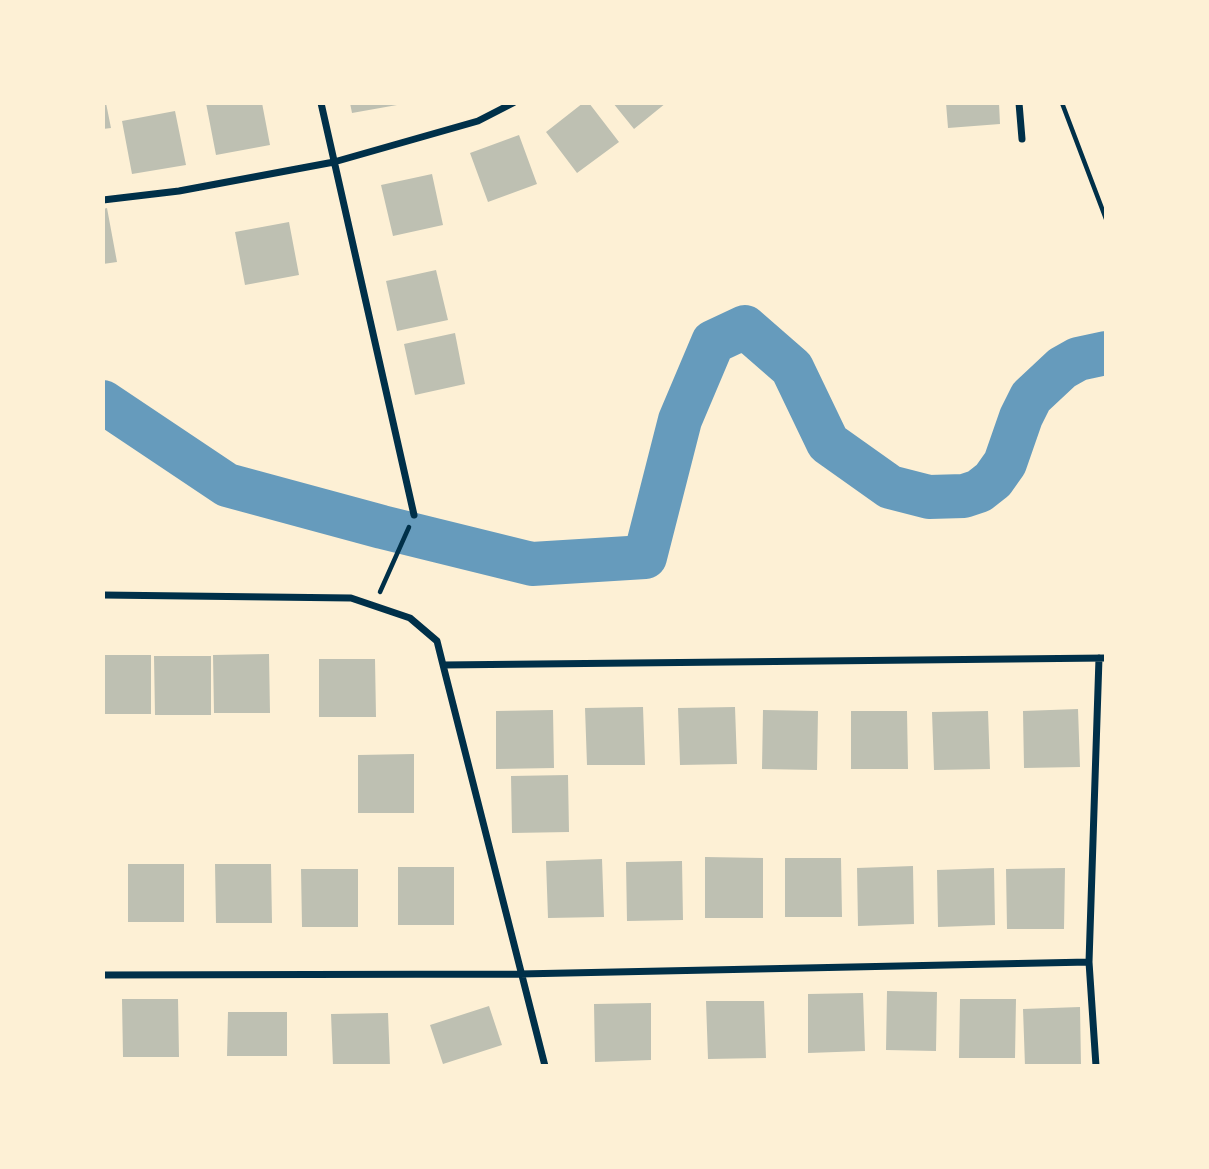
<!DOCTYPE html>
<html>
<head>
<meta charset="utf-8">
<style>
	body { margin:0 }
	#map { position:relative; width:1209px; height:1169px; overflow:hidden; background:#fdf0d5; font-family:"PT Sans Narrow",sans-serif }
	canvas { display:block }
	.frame { position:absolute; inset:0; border:105px solid #fdf0d5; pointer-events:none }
</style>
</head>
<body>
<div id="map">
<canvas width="1209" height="1169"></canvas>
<div class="frame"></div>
</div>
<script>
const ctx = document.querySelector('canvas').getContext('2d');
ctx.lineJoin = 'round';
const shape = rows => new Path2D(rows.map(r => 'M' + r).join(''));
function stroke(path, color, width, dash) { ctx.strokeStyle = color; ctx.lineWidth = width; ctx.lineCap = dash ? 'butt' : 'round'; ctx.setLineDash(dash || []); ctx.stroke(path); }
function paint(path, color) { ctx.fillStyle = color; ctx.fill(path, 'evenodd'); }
stroke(shape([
	[103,402,227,485,382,527,532,564,645,557,680,420,713,342,745,327,792,368,828,443,890,487,929,497,964,496,979,491,993,480,1005,463,1021,417,1031,397,1062,368,1078,359,1106,353]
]), '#669bbc', 44);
paint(shape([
	[103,103,106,103,111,128,103,129],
	[206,103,262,103,270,145,216,155],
	[350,103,397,103,397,105,352,113],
	[583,103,589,103,619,142,577,173,546,132],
	[613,103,666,103,634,129],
	[946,103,999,103,1000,124,948,128],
	[175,111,186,165,132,174,122,121],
	[519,135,537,184,488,202,470,153],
	[432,174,443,225,393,236,381,185],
	[107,208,117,262,103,264,103,209],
	[289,222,299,275,245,285,235,232],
	[436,270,448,320,397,331,386,281],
	[455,333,465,384,415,395,404,344],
	[269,654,270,713,214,713,213,655],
	[103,655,151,655,151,714,103,714],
	[154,656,211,656,211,715,155,715],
	[319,659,375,659,376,717,319,717],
	[643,707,645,765,587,765,585,708],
	[735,707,737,764,680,765,678,708],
	[1078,709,1080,767,1024,768,1023,711],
	[553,710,554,768,496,769,496,711],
	[763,710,818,711,817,770,762,769],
	[851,711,907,711,908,769,851,769],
	[988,711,990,769,934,770,932,712],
	[414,754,414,813,358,813,358,755],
	[568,775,569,832,512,833,511,776],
	[705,857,763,858,763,918,705,918],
	[785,858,841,858,842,917,785,917],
	[602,859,604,917,548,918,546,861],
	[682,861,683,920,627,921,626,862],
	[128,864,184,864,184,922,128,922],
	[215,864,271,864,272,923,216,923],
	[913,866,914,924,858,926,857,868],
	[398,867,454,867,454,925,398,925],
	[994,868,995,925,938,927,937,870],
	[1065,868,1064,929,1007,929,1006,869],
	[301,869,358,869,358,927,302,927],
	[887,991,937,992,936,1051,886,1050],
	[863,993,865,1051,808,1053,808,994],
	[122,999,178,999,179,1057,123,1057],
	[960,999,1016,999,1015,1058,959,1058],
	[706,1001,764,1001,766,1058,708,1059],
	[651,1003,651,1060,595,1062,594,1004],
	[489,1006,502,1045,443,1064,430,1025],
	[1080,1007,1081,1065,1025,1066,1023,1009],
	[228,1012,287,1012,287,1056,227,1056],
	[388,1013,390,1066,333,1066,331,1014]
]), '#bec0b2');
stroke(shape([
	[1062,103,1106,219],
	[380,592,409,527]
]), '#003049', 4.5);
stroke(shape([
	[321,103,414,515],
	[1019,103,1022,139],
	[103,200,179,191,334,162,478,121,513,103],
	[103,595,351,598,410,618,437,641,443,665,1106,658],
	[443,665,545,1066],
	[103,975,520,974,1089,962],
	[1096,1066,1089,962,1099,658]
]), '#003049', 7);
</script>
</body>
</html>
